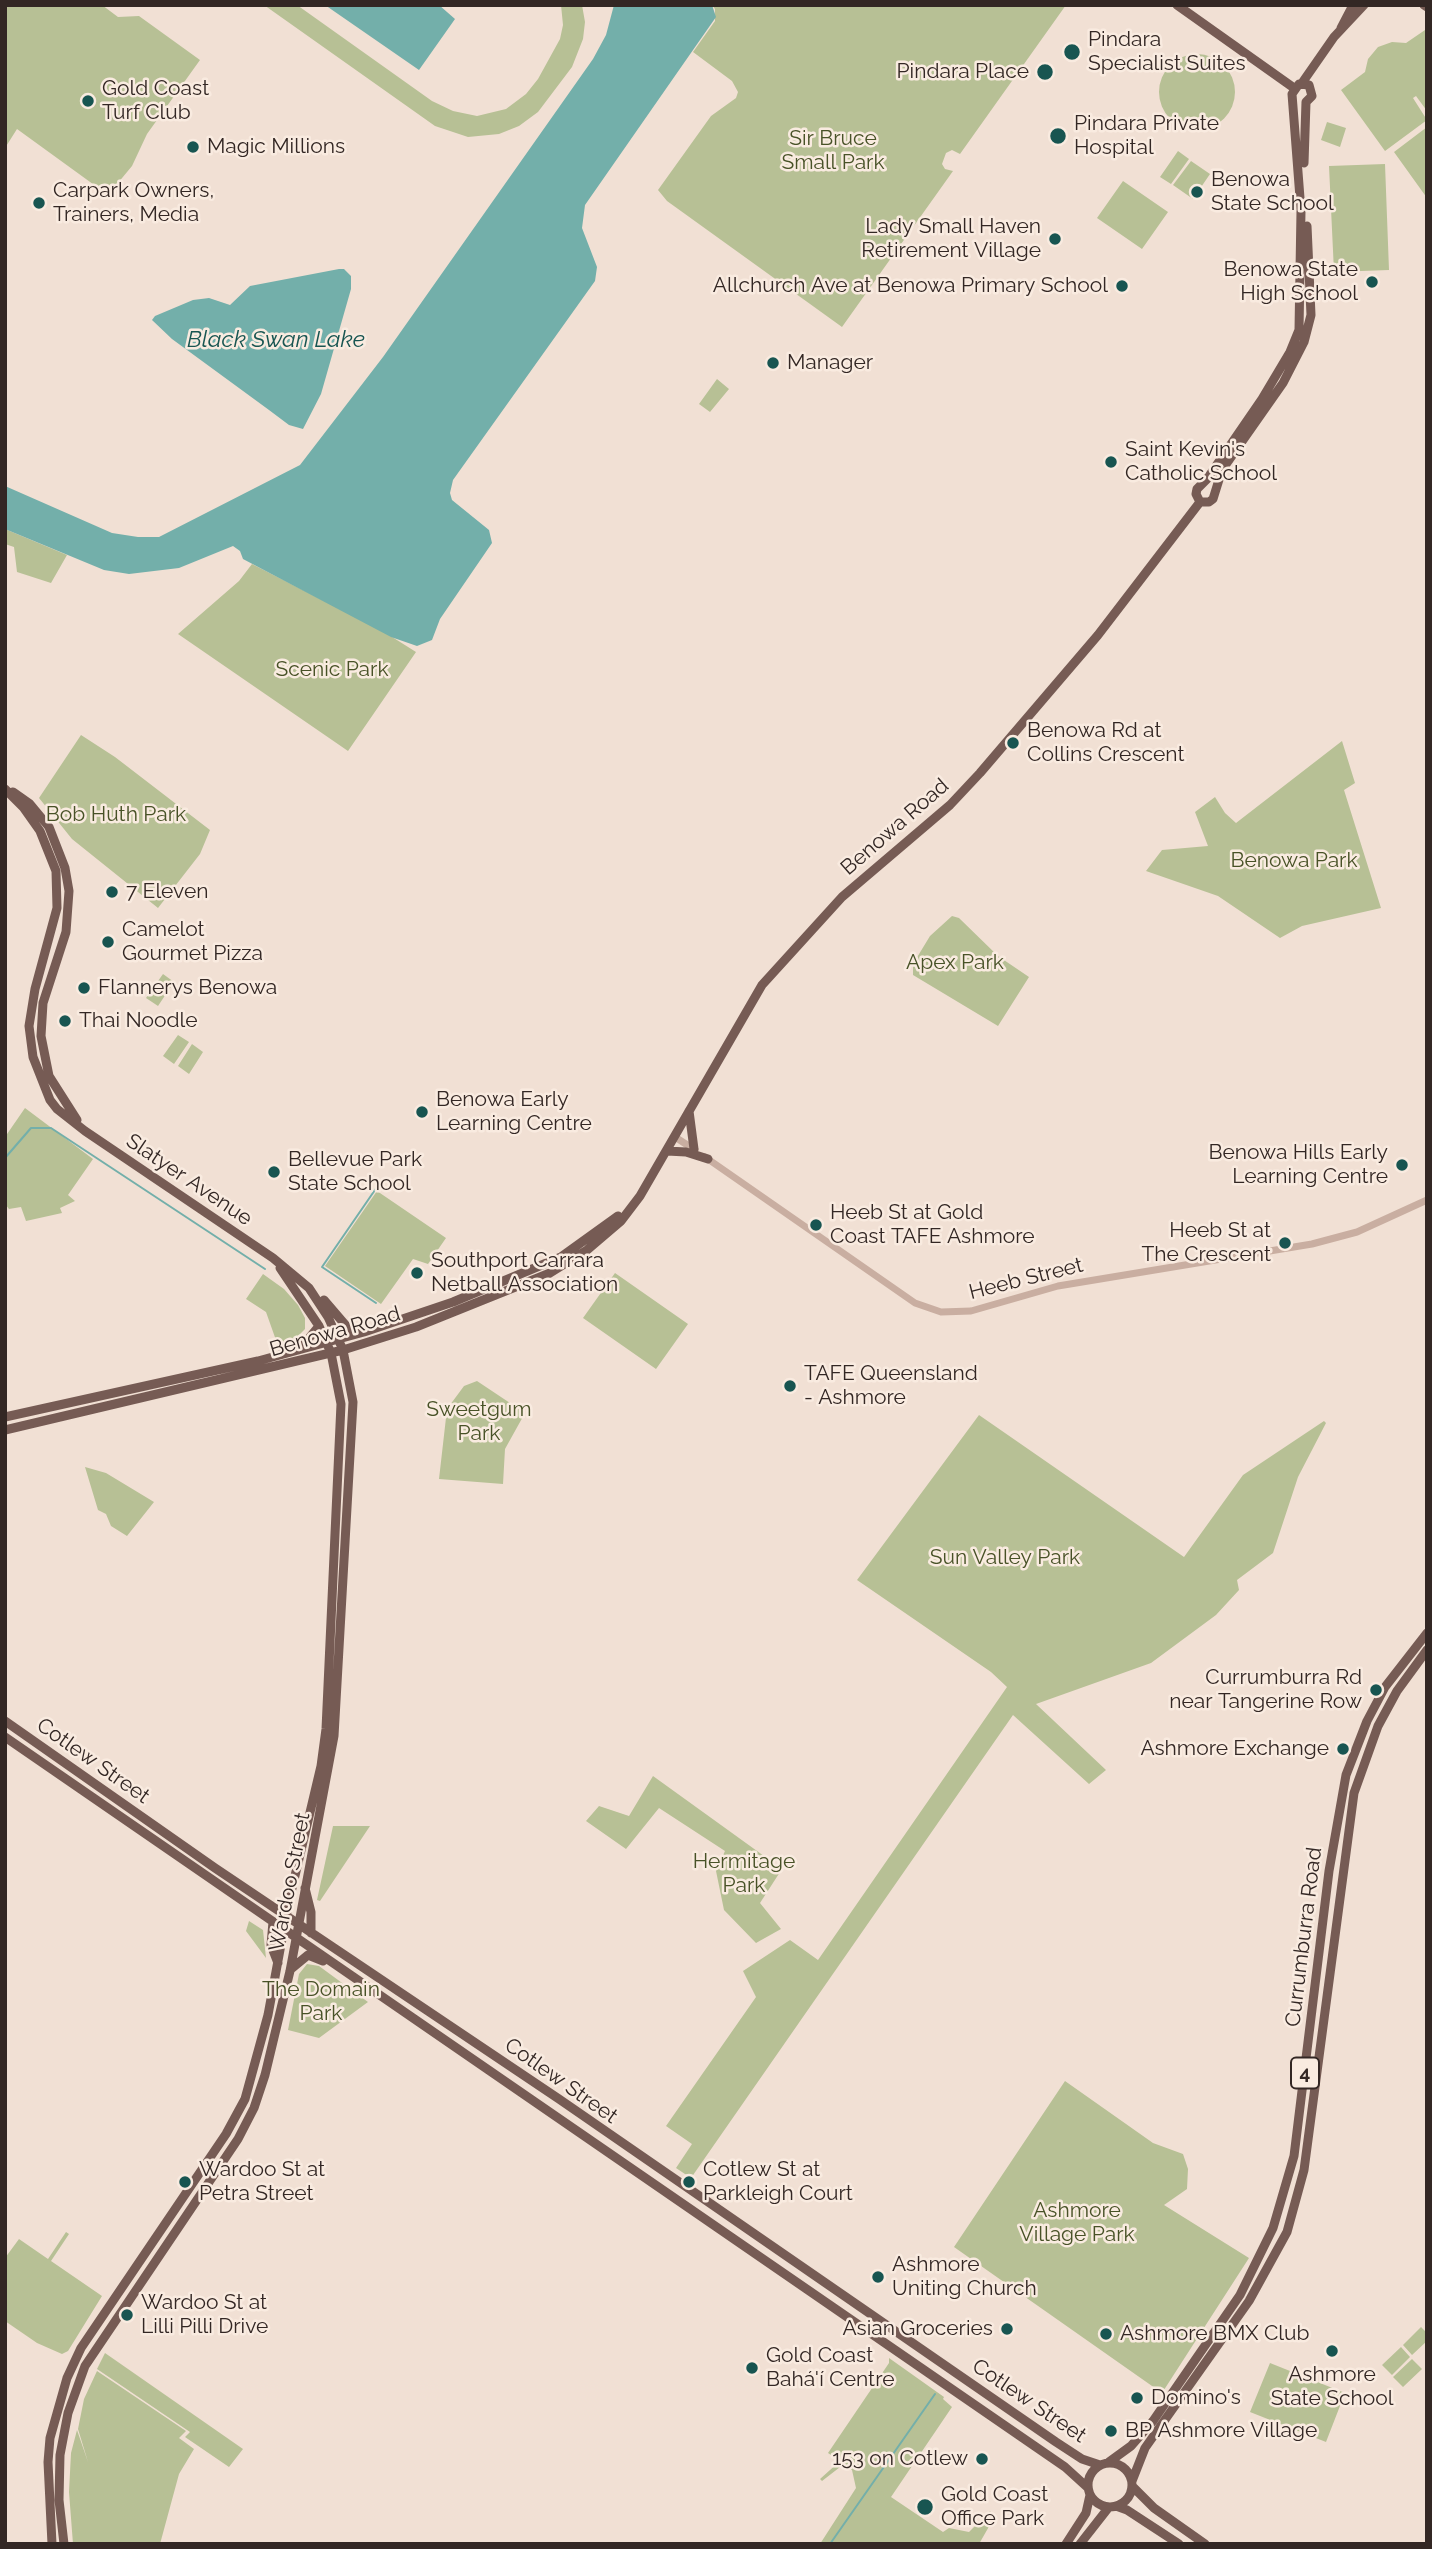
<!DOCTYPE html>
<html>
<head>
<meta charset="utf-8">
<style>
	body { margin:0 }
	#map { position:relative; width:1432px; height:2549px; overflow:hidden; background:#f1e0d4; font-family:Raleway,sans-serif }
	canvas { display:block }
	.frame { position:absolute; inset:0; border:7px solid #332724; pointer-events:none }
</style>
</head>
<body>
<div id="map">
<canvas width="1432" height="2549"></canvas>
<div class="frame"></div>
</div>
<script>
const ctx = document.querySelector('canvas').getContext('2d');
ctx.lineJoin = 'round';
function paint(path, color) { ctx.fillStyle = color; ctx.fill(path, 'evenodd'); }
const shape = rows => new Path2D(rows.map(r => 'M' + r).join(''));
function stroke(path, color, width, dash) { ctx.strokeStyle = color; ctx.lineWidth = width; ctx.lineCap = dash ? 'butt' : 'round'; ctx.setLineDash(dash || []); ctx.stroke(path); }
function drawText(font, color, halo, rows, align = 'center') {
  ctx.font = font + ' Raleway,sans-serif'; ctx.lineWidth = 5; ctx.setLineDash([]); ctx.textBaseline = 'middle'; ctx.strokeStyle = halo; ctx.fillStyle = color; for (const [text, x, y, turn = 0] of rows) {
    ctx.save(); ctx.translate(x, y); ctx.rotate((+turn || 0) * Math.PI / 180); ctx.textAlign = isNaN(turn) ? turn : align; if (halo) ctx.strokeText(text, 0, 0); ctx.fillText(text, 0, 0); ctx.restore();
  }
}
paint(shape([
	[5,5,102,5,118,17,139,16,200,60,147,134,132,166,108,195,17,129,5,148],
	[264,5,297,5,432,101,453,111,477,116,506,109,526,94,538,79,560,39,563,25,561,5,582,5,585,22,583,39,572,67,538,112,519,126,499,134,468,137,435,126],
	[712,5,1066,5,960,154,952,150,946,153,942,164,945,169,953,171,842,327,667,201,658,190,711,116,736,98,738,92,732,81,693,52,715,21,715,9],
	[1425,30,1427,111,1416,96,1413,98,1427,120,1385,151,1341,90,1365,72,1368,59,1378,47,1392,42,1406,43],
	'1159 92a38 38 0 1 1 76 0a38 38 0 1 1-76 0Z',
	[1327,122,1346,128,1340,147,1321,140],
	[1427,127,1427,198,1394,152],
	[1178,151,1189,159,1171,184,1160,177],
	[1191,161,1210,174,1193,199,1173,185],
	[1385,164,1389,270,1334,272,1329,166],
	[1123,181,1168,212,1142,249,1097,218],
	[717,379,729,389,710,412,699,404],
	[5,529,67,555,51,583,17,572,14,547,5,544],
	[252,564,381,630,416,652,348,751,178,634,239,581],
	[81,735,115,757,210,830,200,854,158,908,72,839,39,798],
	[1342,741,1355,783,1344,790,1381,908,1302,926,1280,938,1218,896,1146,871,1162,850,1208,846,1195,812,1215,797,1225,813,1236,823],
	[952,916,959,918,998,956,1029,977,998,1026,913,975,913,964,930,936],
	[163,974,174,982,158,1006,146,998],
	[178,1035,189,1042,174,1064,163,1056],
	[192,1044,203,1052,189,1074,178,1066],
	[25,1108,93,1159,68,1195,75,1201,60,1208,62,1213,26,1221,21,1207,9,1209,5,1204,5,1137],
	[377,1191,446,1238,428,1264,413,1259,381,1304,325,1266],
	[615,1273,688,1324,656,1369,583,1318],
	[263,1274,284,1289,298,1305,305,1318,305,1329,291,1343,277,1343,266,1312,246,1299],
	[477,1381,525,1413,505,1449,503,1484,439,1479,447,1409,464,1386],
	[979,1415,1184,1557,1243,1475,1324,1421,1326,1423,1298,1477,1273,1553,1237,1580,1239,1590,1216,1615,1151,1663,1036,1704,1106,1770,1089,1784,1013,1715,691,2178,676,2168,692,2144,666,2126,756,1997,743,1971,790,1940,818,1960,1007,1687,991,1672,857,1580],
	[85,1467,106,1473,154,1502,127,1536,111,1526,106,1514,98,1510],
	[653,1776,782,1869,760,1903,781,1929,756,1943,724,1910,716,1871,725,1851,659,1808,626,1849,586,1821,599,1806,629,1816],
	[333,1826,370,1826,320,1901,317,1900],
	[249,1921,263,1930,266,1958,246,1931],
	[307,1964,319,1966,368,2002,319,2038,288,2030,299,1974],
	[1065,2081,1153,2143,1183,2154,1188,2169,1187,2189,1164,2205,1249,2258,1162,2393,954,2247],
	[66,2232,69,2234,51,2261,102,2296,68,2351,62,2354,37,2343,5,2321,5,2258,19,2239,48,2259],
	[1421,2327,1427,2333,1427,2341,1412,2355,1403,2345],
	[1401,2347,1410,2357,1392,2375,1382,2365],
	[105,2353,243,2449,229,2467,185,2437,190,2432,97,2369],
	[889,2358,944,2397,943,2399,952,2407,891,2497,943,2532,949,2528,969,2532,990,2511,995,2516,979,2544,820,2544,856,2488,852,2470,844,2464,822,2481,820,2479,840,2461,828,2453,889,2363],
	[1412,2359,1422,2369,1403,2387,1393,2377],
	[1270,2363,1345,2393,1326,2442,1250,2412],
	[97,2371,186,2431,179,2438,194,2449,179,2474,160,2544,73,2544,69,2492,71,2453,77,2430,88,2462,78,2429,84,2399]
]), '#b7c095');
paint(shape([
	[325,5,439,5,455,19,419,70],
	[614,5,712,5,716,17,585,205,582,228,597,267,595,281,453,480,450,493,452,500,489,530,492,543,440,619,432,640,417,646,391,637,243,559,240,551,233,546,179,568,129,574,104,570,5,529,5,486,112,533,138,537,159,537,300,465,383,357,593,59,606,35],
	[339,269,344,269,351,276,351,289,321,394,303,429,289,425,269,410,172,339,152,320,155,316,193,300,209,298,230,305,250,286]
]), '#73afaa');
stroke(shape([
	[5,1158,31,1128,51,1128,265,1269],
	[376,1303,322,1267,377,1187],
	[830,2544,935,2394]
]), '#73afaa', 2);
stroke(shape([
	[675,1137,695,1150],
	[705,1157,915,1303,941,1312,971,1311,1058,1286,1312,1244,1357,1232,1427,1200]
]), '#c9aea1', 7);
stroke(shape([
	[1177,5,1294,88],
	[1424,5,1427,7],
	[1341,28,1353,5],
	[1302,83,1334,37,1364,5],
	[1306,102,1312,96,1309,85],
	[1304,163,1306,102],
	[1200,502,1196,494,1197,489,1207,479,1262,399,1290,352,1299,330,1301,211,1292,94,1299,84,1309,85],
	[1200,502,1209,502,1213,499,1222,470,1283,383,1304,342,1311,315,1307,226],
	[5,789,23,807,40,831,56,871,57,908,35,989,29,1026,33,1057,50,1100,57,1109,85,1131,273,1258,309,1288,328,1317,343,1350,353,1402,334,1736,290,1971,265,2075,254,2108,238,2139,85,2366,68,2413,60,2455,59,2500,64,2544],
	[13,792,30,804,49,827,65,868,69,891,66,932,43,1003,41,1036,49,1076,77,1120],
	[689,1111,694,1149],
	[667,1151,686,1152,708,1159],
	[324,1300,348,1328,359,1332],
	[300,1349,319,1326],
	[5,1417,258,1361,364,1332,453,1302,561,1257,618,1216],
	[5,1430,343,1350,416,1327,508,1290,550,1273,587,1250,621,1221,640,1196,762,985,842,897,950,805,980,773,1098,635,1200,502],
	[5,1721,215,1868,559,2099,1056,2442,1082,2459,1100,2465],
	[5,1737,1065,2467,1087,2487],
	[305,1888,311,1912,311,1933],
	[273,1922,271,1945,278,1963],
	[291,1969,308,1955,323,1961],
	[1109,2462,1131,2446,1153,2421,1240,2295,1273,2228,1294,2156,1329,1871,1346,1775,1367,1721,1385,1687,1427,1633],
	'1088 2485a22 22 0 1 1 44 0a22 22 0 1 1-44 0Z',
	[1132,2481,1145,2448,1249,2301,1287,2232,1304,2170,1354,1793,1378,1726,1397,1691,1427,1650],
	[1132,2486,1154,2508,1205,2544],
	[1116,2506,1127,2510,1179,2544],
	[52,2544,48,2462,50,2438,67,2378,81,2348,226,2134,245,2099,268,2015,289,1901,321,1766,326,1729,341,1404,331,1353,319,1326,280,1268],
	[1066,2544,1086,2513,1090,2495],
	[1080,2544,1109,2507]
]), '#765b54', 9);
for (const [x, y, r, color] of [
	[1072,52,9,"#185551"],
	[1045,72,9,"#185551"],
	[88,101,7,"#185551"],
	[1058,136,9,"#185551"],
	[193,147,7,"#185551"],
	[1197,192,7,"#185551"],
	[39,203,7,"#185551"],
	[1055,239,7,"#185551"],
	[1372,282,7,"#185551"],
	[1122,286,7,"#185551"],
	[773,363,7,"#185551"],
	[1111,462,7,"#185551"],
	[1013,743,7,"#185551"],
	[112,892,7,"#185551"],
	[108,942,7,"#185551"],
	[84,988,7,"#185551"],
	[65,1021,7,"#185551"],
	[422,1112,7,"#185551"],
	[1402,1165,7,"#185551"],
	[274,1172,7,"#185551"],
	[816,1225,7,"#185551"],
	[1285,1243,7,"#185551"],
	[417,1273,7,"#185551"],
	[790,1386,7,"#185551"],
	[1376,1690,7,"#185551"],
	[1343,1749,7,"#185551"],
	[185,2182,7,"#185551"],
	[689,2182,7,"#185551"],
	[878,2277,7,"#185551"],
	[127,2315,7,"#185551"],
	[1007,2329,7,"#185551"],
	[1106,2334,7,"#185551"],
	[1332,2351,7,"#185551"],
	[752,2368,7,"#185551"],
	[1137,2398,7,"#185551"],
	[1111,2431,7,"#185551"],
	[982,2459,7,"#185551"],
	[925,2507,9,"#185551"]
]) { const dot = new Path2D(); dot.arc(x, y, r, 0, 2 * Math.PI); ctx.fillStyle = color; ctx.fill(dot); stroke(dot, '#f9ebe0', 2.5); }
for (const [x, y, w] of [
	[1305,2073,28]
]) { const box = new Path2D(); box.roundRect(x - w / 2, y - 15.5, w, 31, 5); ctx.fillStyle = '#f9ebe0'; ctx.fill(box); stroke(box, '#332724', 2); }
drawText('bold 19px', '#332724', null, [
	["4",1305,2073]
]);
drawText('21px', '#332724', '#f9ebe0', [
	["Pindara",1088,40],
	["Specialist Suites",1088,64],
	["Pindara Place",1029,72,"right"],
	["Gold Coast",102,89],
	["Turf Club",102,113],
	["Pindara Private",1074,124],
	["Hospital",1074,148],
	["Magic Millions",207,147],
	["Benowa",1211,180],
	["State School",1211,204],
	["Carpark Owners,",53,191],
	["Trainers, Media",53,215],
	["Lady Small Haven",1041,227,"right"],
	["Retirement Village",1041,251,"right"],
	["Benowa State",1358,270,"right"],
	["High School",1358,294,"right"],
	["Allchurch Ave at Benowa Primary School",1108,286,"right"],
	["Manager",787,363],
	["Saint Kevin's",1125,450],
	["Catholic School",1125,474],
	["Benowa Rd at",1027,731],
	["Collins Crescent",1027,755],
	["7 Eleven",126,892],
	["Camelot",122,930],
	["Gourmet Pizza",122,954],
	["Flannerys Benowa",98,988],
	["Thai Noodle",79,1021],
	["Benowa Early",436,1100],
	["Learning Centre",436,1124],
	["Benowa Hills Early",1388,1153,"right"],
	["Learning Centre",1388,1177,"right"],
	["Bellevue Park",288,1160],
	["State School",288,1184],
	["Heeb St at Gold",830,1213],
	["Coast TAFE Ashmore",830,1237],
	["Heeb St at",1271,1231,"right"],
	["The Crescent",1271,1255,"right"],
	["Southport Carrara",431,1261],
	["Netball Association",431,1285],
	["TAFE Queensland",804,1374],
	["- Ashmore",804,1398],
	["Currumburra Rd",1362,1678,"right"],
	["near Tangerine Row",1362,1702,"right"],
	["Ashmore Exchange",1329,1749,"right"],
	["Wardoo St at",199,2170],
	["Petra Street",199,2194],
	["Cotlew St at",703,2170],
	["Parkleigh Court",703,2194],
	["Ashmore",892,2265],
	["Uniting Church",892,2289],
	["Wardoo St at",141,2303],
	["Lilli Pilli Drive",141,2327],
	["Asian Groceries",993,2329,"right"],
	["Ashmore BMX Club",1120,2334],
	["Gold Coast",766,2356],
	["Bahá'í Centre",766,2380],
	["Ashmore",1332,2375,"center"],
	["State School",1332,2399,"center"],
	["Domino's",1151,2398],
	["BP Ashmore Village",1125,2431],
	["153 on Cotlew",968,2459,"right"],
	["Gold Coast",941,2495],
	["Office Park",941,2519]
], 'left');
drawText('21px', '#485227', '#f9ebe0', [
	["Sir Bruce",833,139],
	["Small Park",833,163],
	["Scenic Park",332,670],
	["Bob Huth Park",116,815],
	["Benowa Park",1294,861],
	["Apex Park",955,963],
	["Sweetgum",479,1410],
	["Park",479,1434],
	["Sun Valley Park",1005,1558],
	["Hermitage",744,1862],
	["Park",744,1886],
	["The Domain",321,1990],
	["Park",321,2014],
	["Ashmore",1077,2211],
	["Village Park",1077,2235]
]);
drawText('21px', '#332724', '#f9ebe0', [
	["Benowa Road",895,827,-41],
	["Slatyer Avenue",189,1180,34],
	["Heeb Street",1026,1279,-14],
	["Benowa Road",335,1332,-16],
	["Cotlew Street",93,1761,35],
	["Wardoo Street",290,1882,-79],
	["Currumburra Road",1304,1937,-83],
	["Cotlew Street",561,2081,35],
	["Cotlew Street",1029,2401,34]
]);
drawText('italic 23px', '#185551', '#f9ebe0', [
	["Black Swan Lake",276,340]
]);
</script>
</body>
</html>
